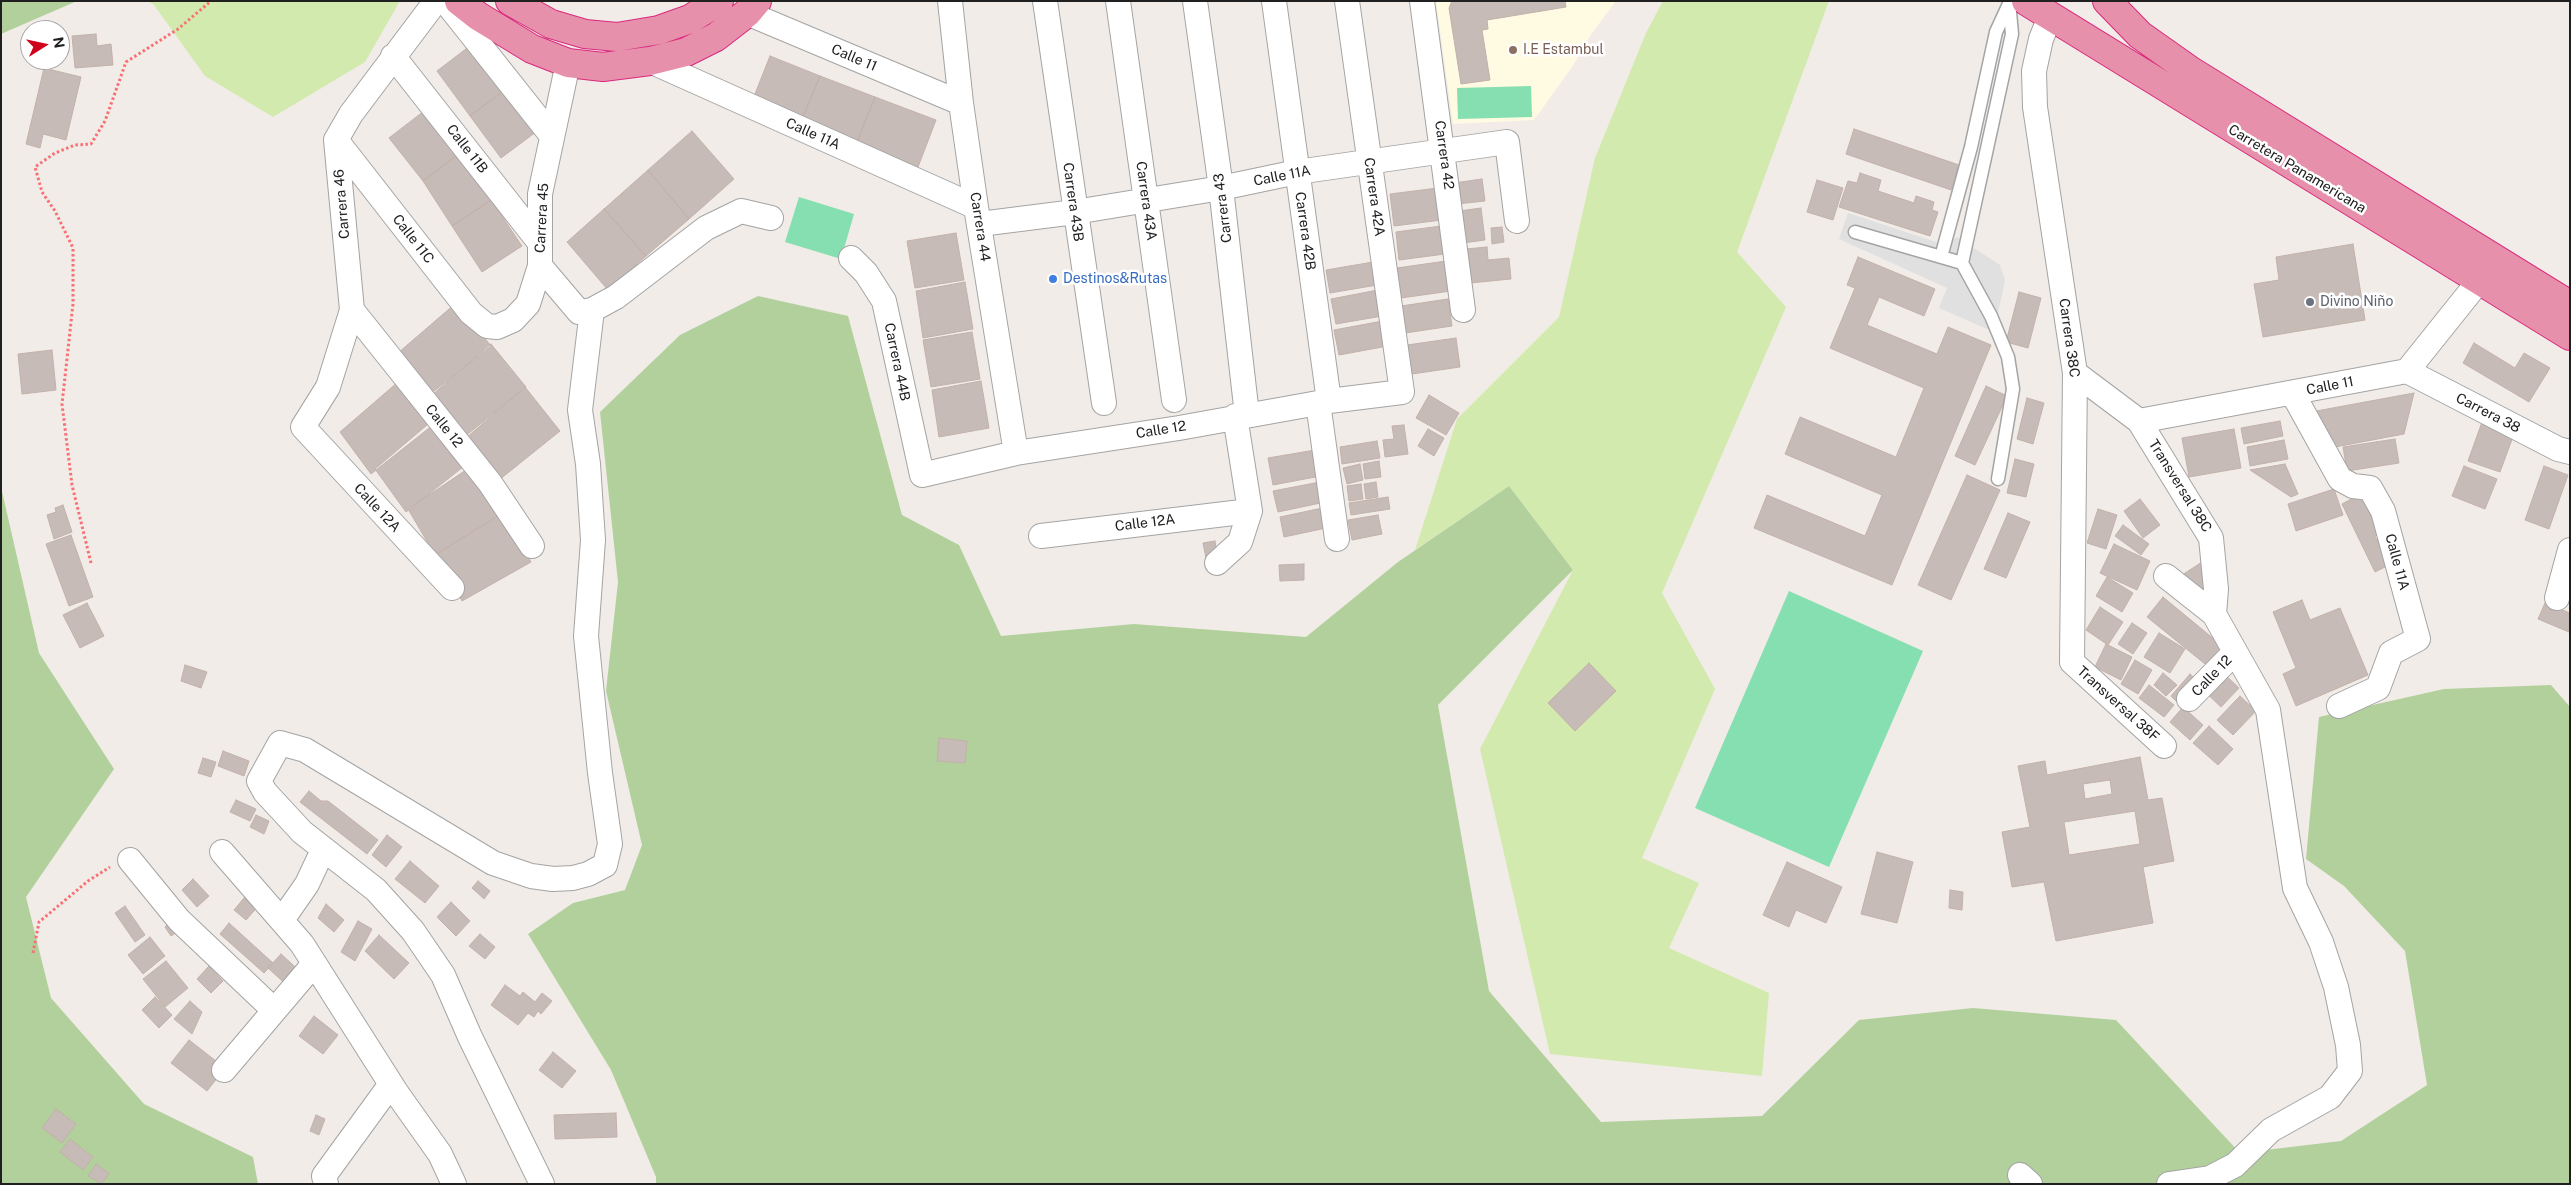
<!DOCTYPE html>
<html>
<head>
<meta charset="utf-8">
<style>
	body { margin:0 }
	#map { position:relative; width:2571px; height:1185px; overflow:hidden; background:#f1ece7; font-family:"Public Sans",sans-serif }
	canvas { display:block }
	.frame { position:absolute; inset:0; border:2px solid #202020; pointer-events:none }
	.north { position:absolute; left:20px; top:20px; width:50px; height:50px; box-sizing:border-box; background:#fff; border:1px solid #a6a6a6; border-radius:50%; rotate:80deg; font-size:14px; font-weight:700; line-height:20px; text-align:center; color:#202020 }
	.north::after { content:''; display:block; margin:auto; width:18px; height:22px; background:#d0011c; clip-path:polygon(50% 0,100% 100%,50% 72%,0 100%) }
</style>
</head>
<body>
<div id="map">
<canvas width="2571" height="1185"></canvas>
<div class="frame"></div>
<div class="north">N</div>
</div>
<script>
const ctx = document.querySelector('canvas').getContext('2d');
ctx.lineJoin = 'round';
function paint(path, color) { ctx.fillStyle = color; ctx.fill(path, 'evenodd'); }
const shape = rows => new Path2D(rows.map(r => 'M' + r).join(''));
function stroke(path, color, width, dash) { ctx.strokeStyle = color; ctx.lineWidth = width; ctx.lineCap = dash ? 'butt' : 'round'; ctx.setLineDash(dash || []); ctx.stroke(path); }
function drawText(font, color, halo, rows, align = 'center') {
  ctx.font = font + ' "Public Sans",sans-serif'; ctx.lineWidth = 5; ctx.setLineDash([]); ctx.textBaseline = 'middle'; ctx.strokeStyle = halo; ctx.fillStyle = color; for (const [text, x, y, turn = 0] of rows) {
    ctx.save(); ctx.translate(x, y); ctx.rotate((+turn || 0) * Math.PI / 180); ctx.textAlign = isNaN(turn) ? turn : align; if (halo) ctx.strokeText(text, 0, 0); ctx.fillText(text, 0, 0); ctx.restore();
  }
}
paint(shape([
	[1436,1,1616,1,1592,33,1572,67,1534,120,1453,124]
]), '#fffbe2');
paint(shape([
	[148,1,400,1,365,62,273,117,205,76,154,5],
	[1663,1,1829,1,1737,252,1786,307,1662,593,1715,689,1642,858,1699,883,1669,948,1769,993,1762,1076,1550,1054,1480,749,1573,570,1509,486,1415,550,1457,419,1559,317,1595,158,1646,33]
]), '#d3eaae');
paint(shape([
	[1,1,77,1,1,34],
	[758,296,848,316,902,515,959,545,1001,636,1134,624,1306,637,1398,562,1509,486,1573,570,1438,705,1489,991,1601,1122,1762,1116,1859,1020,1973,1008,2116,1020,2240,1153,2341,1141,2427,1085,2405,951,2344,886,2306,859,2319,717,2444,689,2551,685,2570,707,2570,1184,656,1184,656,1177,611,1070,528,934,573,903,625,890,642,845,606,691,618,582,600,412,680,335],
	[1,487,39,653,114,769,26,897,51,998,144,1104,253,1157,258,1184,1,1184]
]), '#b2d09c');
paint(shape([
	[1531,86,1532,117,1458,119,1457,88],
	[799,197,854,214,841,259,785,242],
	[1789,591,1923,651,1829,867,1695,808]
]), '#86dfb1');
paint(shape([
	[1848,213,1939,243,1948,243,1957,237,2000,265,2005,280,1994,332,1939,308,1947,288,1839,239]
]), '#e0e0e0');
const building = shape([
	[1452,1,1565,1,1566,7,1487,20,1488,29,1482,30,1490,80,1461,84,1449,8,1452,1],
	[96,34,97,46,111,44,113,65,75,68,72,36,96,34],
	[475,42,509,87,470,116,437,71,475,42],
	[770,56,820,76,802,119,753,99,770,56],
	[44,68,81,77,66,140,43,134,40,148,26,144,44,68],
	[820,76,875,97,857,142,802,119,820,76],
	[509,87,540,129,501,158,470,116,509,87],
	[875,97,936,120,918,167,857,142,875,97],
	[428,108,460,153,423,181,389,138,428,108],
	[1854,129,1959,165,1951,190,1846,154,1854,129],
	[692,131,734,179,689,219,648,170,692,131],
	[460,153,491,200,452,226,423,181,460,153],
	[648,170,689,219,646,256,604,209,648,170],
	[1860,173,1881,180,1878,191,1914,203,1916,196,1934,202,1932,210,1938,212,1930,236,1839,207,1848,181,1857,183,1860,173],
	[1482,179,1485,201,1457,204,1454,183,1482,179],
	[1817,180,1843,188,1833,220,1807,212,1817,180],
	[1438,188,1442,220,1394,226,1390,194,1438,188],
	[491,200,522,246,482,272,452,226,491,200],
	[1481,208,1485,240,1463,243,1459,211,1481,208],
	[604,209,646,256,608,290,567,242,604,209],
	[1441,226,1445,254,1399,260,1396,232,1441,226],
	[1502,227,1504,242,1492,244,1491,228,1502,227],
	[956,233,964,280,915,288,907,241,956,233],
	[2353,244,2365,320,2263,337,2254,284,2279,280,2276,257,2353,244],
	[1487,247,1488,260,1509,258,1511,279,1470,283,1466,249,1487,247],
	[1858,257,1935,289,1924,316,1879,297,1867,325,1937,354,1948,327,1991,345,1892,585,1754,528,1767,495,1865,536,1882,495,1785,454,1800,417,1896,457,1924,388,1830,348,1855,288,1847,285,1858,257],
	[1379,261,1383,284,1330,293,1326,270,1379,261],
	[1446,261,1451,291,1401,298,1397,268,1446,261],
	[965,282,973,329,923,338,916,291,965,282],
	[1383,289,1388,315,1336,324,1331,299,1383,289],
	[2019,292,2041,298,2028,348,2006,342,2019,292],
	[1448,299,1452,326,1405,333,1401,306,1448,299],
	[456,303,491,346,429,395,398,353,456,303],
	[1388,320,1393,345,1339,355,1334,330,1388,320],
	[972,332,980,379,931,387,923,340,972,332],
	[1456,338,1460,367,1412,374,1407,345,1456,338],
	[2474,343,2515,368,2524,353,2550,368,2529,402,2463,363,2474,343],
	[491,344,526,387,464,437,432,395,491,344],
	[52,350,56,390,22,394,18,354,52,350],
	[981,381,989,428,939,437,932,390,981,381],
	[398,382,433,425,371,474,340,432,398,382],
	[1986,386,2007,396,1975,465,1955,456,1986,386],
	[525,387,560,431,499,480,466,438,525,387],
	[2414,393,2404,434,2335,447,2311,412,2414,393],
	[1429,395,1459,413,1446,435,1416,418,1429,395],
	[2027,398,2044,403,2033,444,2017,439,2027,398],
	[434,419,468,463,406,512,375,469,434,419],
	[2280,421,2283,436,2244,444,2241,428,2280,421],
	[2482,422,2514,434,2500,472,2468,461,2482,422],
	[1404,425,1408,454,1385,457,1383,440,1394,439,1392,426,1404,425],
	[1428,429,1444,438,1434,456,1418,446,1428,429],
	[2234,429,2241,468,2189,477,2182,438,2234,429],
	[2395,439,2399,463,2347,471,2343,447,2395,439],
	[2284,440,2288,459,2250,466,2247,447,2284,440],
	[1377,441,1380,458,1342,464,1340,447,1377,441],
	[1321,449,1326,475,1273,485,1268,458,1321,449],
	[2015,459,2034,464,2026,497,2007,493,2015,459],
	[1379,461,1381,477,1365,479,1363,464,1379,461],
	[1360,464,1363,480,1347,484,1343,468,1360,464],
	[2285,464,2298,494,2291,497,2250,470,2285,464],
	[472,466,502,513,435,555,408,509,472,466],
	[2464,466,2497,479,2485,509,2452,496,2464,466],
	[2544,466,2568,475,2549,529,2525,520,2544,466],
	[1967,475,2000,490,1951,600,1918,585,1967,475],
	[1325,481,1330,501,1278,512,1273,491,1325,481],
	[1376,482,1378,497,1366,499,1364,484,1376,482],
	[1361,484,1363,499,1349,501,1347,486,1361,484],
	[2334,489,2343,515,2296,531,2288,504,2334,489],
	[2364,492,2383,532,2375,536,2389,565,2375,572,2342,504,2364,492],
	[1388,497,1390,509,1351,515,1349,503,1388,497],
	[2140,499,2160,525,2143,538,2124,511,2140,499],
	[63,505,72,532,54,539,47,515,56,512,55,508,63,505],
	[1327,507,1331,527,1284,537,1280,517,1327,507],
	[2098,509,2117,515,2106,549,2087,543,2098,509],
	[503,513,531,562,462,601,437,554,503,513],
	[2008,513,2030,522,2006,578,1984,569,2008,513],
	[1378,515,1382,534,1352,540,1348,520,1378,515],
	[2123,525,2149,544,2141,555,2115,536,2123,525],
	[71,535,93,597,69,606,46,544,71,535],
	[1215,541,1218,561,1207,563,1203,543,1215,541],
	[2114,544,2150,561,2137,590,2100,573,2114,544],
	[2205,560,2212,587,2203,595,2176,579,2205,560],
	[1304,564,1304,580,1280,581,1279,565,1304,564],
	[2107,577,2133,593,2122,612,2096,596,2107,577],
	[2163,597,2226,649,2210,668,2147,617,2163,597],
	[2302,600,2310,620,2340,608,2368,675,2296,706,2283,674,2296,668,2273,612,2302,600],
	[87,603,104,636,80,648,63,615,87,603],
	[2545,603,2570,613,2569,632,2538,619,2545,603],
	[2100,607,2123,622,2108,645,2086,630,2100,607],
	[2132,623,2147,633,2133,654,2118,644,2132,623],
	[2159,633,2185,649,2170,673,2144,657,2159,633],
	[2106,644,2132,657,2121,680,2095,667,2106,644],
	[2135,660,2152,670,2138,694,2121,684,2135,660],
	[1589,663,1616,691,1575,731,1548,703,1589,663],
	[185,665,207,672,201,688,181,681,185,665],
	[2220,670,2239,688,2221,707,2202,689,2220,670],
	[2163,673,2177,685,2166,696,2154,685,2163,673],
	[2190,674,2201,684,2182,707,2171,696,2190,674],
	[2149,685,2174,705,2164,717,2139,698,2149,685],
	[2240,696,2256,711,2233,735,2217,720,2240,696],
	[2183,707,2203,725,2190,740,2170,722,2183,707],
	[2209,726,2233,749,2218,765,2193,743,2209,726],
	[939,738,967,741,965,763,937,761,939,738],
	[223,751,249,761,244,776,218,766,223,751],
	[2140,757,2148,800,2162,798,2174,861,2143,867,2153,923,2056,941,2044,882,2012,887,2002,832,2030,827,2018,766,2045,761,2047,775,2140,757],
	[2110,780,2112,794,2085,799,2083,784,2110,780],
	[2135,811,2140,844,2069,855,2064,822,2135,811],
	[203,758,216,762,211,777,198,773,203,758],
	[309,791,321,801,328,801,378,840,367,854,300,802,309,791],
	[236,800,256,809,250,821,230,812,236,800],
	[256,815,269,821,264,834,250,827,256,815],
	[387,835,402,847,386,867,372,855,387,835],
	[1877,852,1913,862,1897,923,1861,914,1877,852],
	[410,861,439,886,425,903,395,879,410,861],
	[1787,862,1842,887,1826,923,1796,910,1789,927,1763,915,1787,862],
	[193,879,209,896,197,907,182,890,193,879],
	[478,881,490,891,484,899,472,888,478,881],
	[1950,890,1963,892,1962,910,1949,908,1950,890],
	[249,892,261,903,246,920,234,910,249,892],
	[451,902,470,921,456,936,437,917,451,902],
	[326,904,344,920,334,932,318,918,326,904],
	[125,906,145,935,135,942,115,913,125,906],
	[358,921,372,929,355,961,341,952,358,921],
	[171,922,177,932,171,936,165,927,171,922],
	[229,923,273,963,264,973,220,934,229,923],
	[480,934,495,947,485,959,469,946,480,934],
	[379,935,409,963,394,979,365,951,379,935],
	[150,937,165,956,143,974,128,955,150,937],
	[281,954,303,974,290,988,268,968,281,954],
	[166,961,188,988,165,1007,143,979,166,961],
	[209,966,223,981,211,993,197,979,209,966],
	[505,985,520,996,523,992,535,1002,542,993,552,1001,541,1014,538,1011,534,1017,528,1013,518,1025,491,1005,505,985],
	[155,997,172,1015,159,1028,142,1010,155,997],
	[190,1001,202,1012,192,1034,174,1019,190,1001],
	[314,1016,338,1035,323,1054,299,1036,314,1016],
	[189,1040,225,1068,207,1091,171,1063,189,1040],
	[553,1052,576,1071,562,1088,539,1070,553,1052],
	[56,1109,76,1124,62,1143,42,1128,56,1109],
	[616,1113,617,1137,555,1139,554,1115,616,1113],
	[316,1115,325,1119,319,1135,310,1131,316,1115],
	[70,1139,93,1157,83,1170,60,1152,70,1139],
	[96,1164,109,1173,102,1184,88,1176,96,1164]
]);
paint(building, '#c6bbb6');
stroke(building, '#c3b1a9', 1);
const lane = shape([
	[1855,232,1962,263,1991,316,2008,357,2013,389,1998,479],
	[1941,257,1971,147,1996,32,2008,6],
	[1962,263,2012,34,2009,1]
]);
const street = shape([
	[436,1,351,114,336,140,352,310,328,387,303,427,452,588],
	[445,1,552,136],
	[950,1,961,103,976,207,1016,453],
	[1045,1,1104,403],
	[1118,1,1174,400],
	[1195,1,1221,188,1247,415],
	[1274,1,1329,401],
	[1422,1,1463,310],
	[747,13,961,103],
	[2050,17,2041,39,2034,71,2035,107,2075,373,2072,662,2164,746],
	[393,56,540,243],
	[650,61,976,207],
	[336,140,471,313,487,326,497,327,513,320,528,304,540,266,540,194,568,63],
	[980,224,1075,212,1221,188,1297,172,1507,142,1517,221],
	[851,258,866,273,884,301,922,475,1016,453,1179,428,1329,401,1402,392,1347,1],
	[540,266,579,312,592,310,616,297,706,228,741,211,771,218],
	[352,310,490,483,532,546],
	[2407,371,2558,449,2570,452],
	[2075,373,2139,421,2211,538,2216,589,2214,614,2268,710,2295,888,2321,942,2336,987,2348,1045,2350,1071,2330,1097,2271,1130,2235,1165,2210,1178,2169,1184],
	[2293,394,2340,479,2353,486,2370,488,2383,511,2418,639,2391,653,2378,688,2339,706],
	[1318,403,1337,539],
	[2139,421,2407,371,2479,281],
	[1041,536,1250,511],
	[1217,563,1240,542,1250,511,1235,416],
	[2166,576,2214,614],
	[2557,598,2570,550],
	[2189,699,2235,652],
	[222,852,302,944,396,1092,440,1154,454,1184],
	[130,860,179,920,274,1010],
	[282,920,307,884,323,850],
	[224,1070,313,965],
	[2020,1175,2030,1184],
	[326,1184,324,1176,391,1084],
	[542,1184,470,1037,443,975,413,931,376,890,302,832,265,792,259,781,280,743,305,750,493,863,531,876,553,879,573,878,588,874,605,865,610,844,600,773,586,636,593,540,588,464,580,410,592,310]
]);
const highway = shape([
	[459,1,478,16,532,49,568,63,603,67,650,61,686,52,716,37,747,13,757,1],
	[510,1,551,24,585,34,617,37,659,30,690,19,719,1],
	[2026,1,2570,336],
	[2107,1,2140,35,2191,71,2570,305]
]);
stroke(lane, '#a4a4a4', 15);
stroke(street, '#a4a4a4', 26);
stroke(highway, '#da287d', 30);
stroke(shape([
	[91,563,72,485,62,404,73,304,73,248,55,211,42,192,35,167,55,153,75,145,91,144,105,121,126,62,178,29,211,1],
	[33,953,39,922,88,881,110,867]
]), '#f97074', 3, [2.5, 2.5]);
stroke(lane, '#fff', 12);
stroke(street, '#fff', 24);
stroke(highway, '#e790ab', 28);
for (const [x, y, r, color] of [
	[1513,50,5,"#8d6e63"],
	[1053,279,5,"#3f7fe0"],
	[2310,302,5,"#6b7280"]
]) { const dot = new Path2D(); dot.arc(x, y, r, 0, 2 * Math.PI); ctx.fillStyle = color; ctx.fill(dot); stroke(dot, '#fff', 2); }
drawText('14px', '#785e54', '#fff', [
	["I.E Estambul",1523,50]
], 'left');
drawText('14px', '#202020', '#fff', [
	["Calle 11",854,58,23],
	["Calle 11A",813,134,24],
	["Calle 11B",467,149,52],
	["Carrera 42",1444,155,82],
	["Carretera Panamericana",2297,169,31],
	["Calle 11A",1282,176,-11],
	["Carrera 42A",1374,197,82],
	["Carrera 43A",1146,201,82],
	["Carrera 43B",1073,202,82],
	["Carrera 46",342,204,-95],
	["Carrera 43",1223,208,-97],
	["Carrera 45",542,218,-87],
	["Carrera 44",980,227,81],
	["Carrera 42B",1305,231,82],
	["Calle 11C",413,239,52],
	["Carrera 38C",2069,338,82],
	["Carrera 44B",897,362,78],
	["Calle 11",2330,386,-11],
	["Carrera 38",2488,413,27],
	["Calle 12",444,426,51],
	["Calle 12",1161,430,-9],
	["Transversal 38C",2180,486,58],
	["Calle 12A",377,508,47],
	["Calle 12A",1145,523,-7],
	["Calle 11A",2397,562,75],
	["Calle 12",2212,676,-46],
	["Transversal 38F",2118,704,42]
]);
drawText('14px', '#366cbe', '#fff', [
	["Destinos&Rutas",1063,279]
], 'left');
drawText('14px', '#5b616d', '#fff', [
	["Divino Niño",2320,302]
], 'left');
</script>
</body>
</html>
